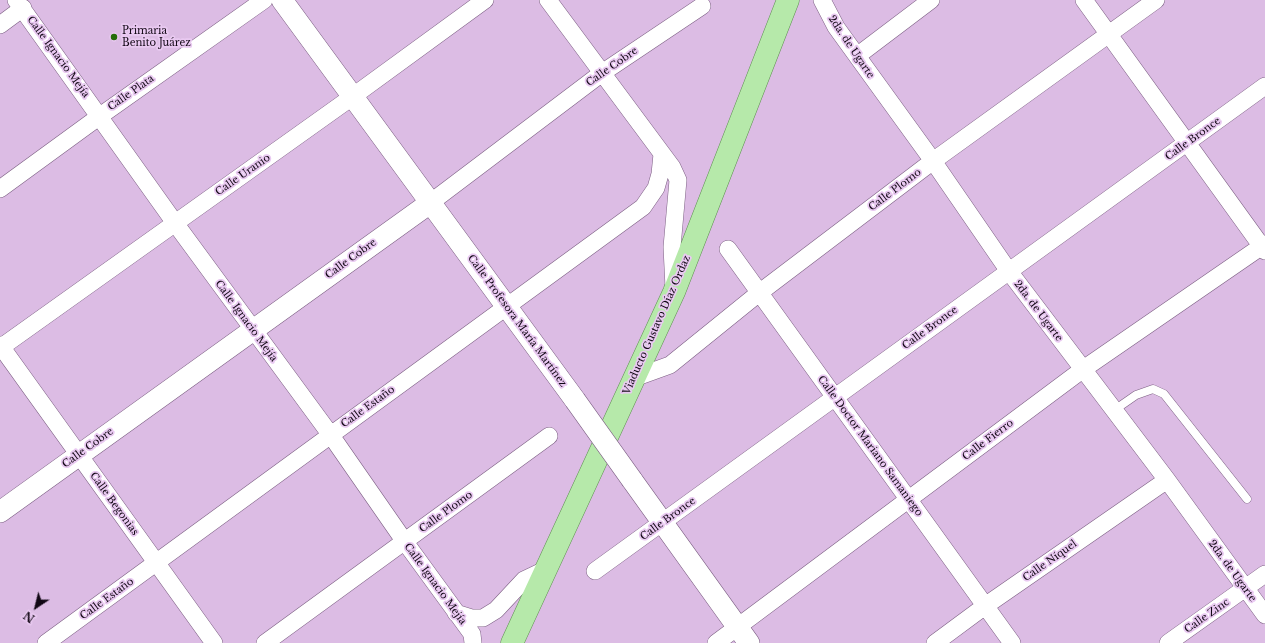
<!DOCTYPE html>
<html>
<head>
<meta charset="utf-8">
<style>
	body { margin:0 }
	#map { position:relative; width:1265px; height:643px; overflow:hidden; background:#dcbce4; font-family:"Libre Baskerville",serif }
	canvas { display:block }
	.north { position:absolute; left:16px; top:587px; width:40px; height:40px; -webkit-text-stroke:3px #e9c9f1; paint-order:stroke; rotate:215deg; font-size:11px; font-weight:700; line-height:16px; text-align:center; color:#110714 }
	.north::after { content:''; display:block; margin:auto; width:14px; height:18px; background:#110714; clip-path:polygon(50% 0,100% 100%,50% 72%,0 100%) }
</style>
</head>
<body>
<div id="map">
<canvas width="1265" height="643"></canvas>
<div class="north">N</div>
</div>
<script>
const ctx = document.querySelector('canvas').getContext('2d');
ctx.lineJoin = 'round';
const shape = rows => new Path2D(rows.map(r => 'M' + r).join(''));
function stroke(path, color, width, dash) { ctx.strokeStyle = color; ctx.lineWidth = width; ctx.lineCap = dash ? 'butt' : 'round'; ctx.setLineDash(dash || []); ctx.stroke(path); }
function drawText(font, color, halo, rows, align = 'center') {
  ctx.font = font + ' "Libre Baskerville",serif'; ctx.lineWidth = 3.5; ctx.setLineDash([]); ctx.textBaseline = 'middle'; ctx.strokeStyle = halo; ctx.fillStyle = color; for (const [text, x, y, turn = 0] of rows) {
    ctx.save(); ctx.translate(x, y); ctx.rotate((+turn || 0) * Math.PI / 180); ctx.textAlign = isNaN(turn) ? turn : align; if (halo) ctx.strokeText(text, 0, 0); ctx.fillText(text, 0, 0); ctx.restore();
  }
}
const service = shape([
	[1113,411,1136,395,1153,389,1164,394,1247,499]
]);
const minor = shape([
	[16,0,175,223,330,434,405,542,472,634,473,643],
	[548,0,672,167,678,180,672,247,674,288],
	[822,0,836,27,933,161,1008,270,1167,480,1265,615],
	[1084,0,1265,251],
	[0,25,23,8],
	[857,56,931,0],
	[0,189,100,116,264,0],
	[430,203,602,73,702,6],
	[728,249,1012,643],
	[0,345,214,643],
	[0,348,352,97,485,0],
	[634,378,670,365,759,293,933,161,1156,0],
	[595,571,1265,86],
	[456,613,472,618,483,618,496,610,524,580,545,570],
	[46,643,643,207,656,188,660,174,662,154],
	[265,643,549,436],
	[716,643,1082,370,1265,244],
	[935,643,985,606,1167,480],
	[1168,643,1265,574]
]);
const tertiary = shape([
	[282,0,575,400],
	[632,480,749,643],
	[0,512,430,203]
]);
const primary = shape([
	[512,643,674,292,788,0]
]);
stroke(service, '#7c5f83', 9);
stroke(minor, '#7c5f83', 18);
stroke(tertiary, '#7c5f83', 22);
stroke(primary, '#5d9050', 23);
stroke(service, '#fff', 8);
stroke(minor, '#fff', 17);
stroke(tertiary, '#fff', 21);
stroke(primary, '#b6e9aa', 22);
const tertiaryBridge = shape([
	[575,400,632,480]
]);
stroke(tertiaryBridge, '#7c5f83', 22, []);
stroke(tertiaryBridge, '#fff', 21);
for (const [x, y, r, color] of [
	[114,37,4,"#256d0a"]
]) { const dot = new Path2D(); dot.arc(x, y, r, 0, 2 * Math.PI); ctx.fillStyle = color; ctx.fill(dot); stroke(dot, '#e9c9f1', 1.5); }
drawText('10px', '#110714', '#e9c9f1', [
	["Primaria",122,31],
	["Benito Juárez",122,43]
], 'left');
drawText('10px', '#110714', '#e9c9f1', [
	["2da. de Ugarte",851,47,56],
	["Calle Ignacio Mejía",58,57,54],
	["Calle Cobre",612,67,-35],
	["Calle Plata",131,93,-35],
	["Calle Bronce",1193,139,-36],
	["Calle Uranio",243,175,-35],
	["Calle Plomo",895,190,-37],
	["Calle Cobre",351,259,-36],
	["2da. de Ugarte",1038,311,53],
	["Calle Ignacio Mejía",246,321,54],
	["Calle Profesora María Martínez",517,321,54],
	["Viaducto Gustavo Díaz Ordaz",657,325,-66],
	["Calle Bronce",930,328,-36],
	["Calle Estaño",368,407,-36],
	["Calle Fierro",988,440,-37],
	["Calle Doctor Mariano Samaniego",870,446,54],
	["Calle Cobre",88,448,-36],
	["Calle Begonias",114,504,54],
	["Calle Plomo",446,512,-36],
	["Calle Bronce",668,519,-36],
	["Calle Níquel",1050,561,-35],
	["2da. de Ugarte",1232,571,54],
	["Calle Ignacio Mejía",435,584,54],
	["Calle Estaño",107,599,-36],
	["Calle Zinc",1207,616,-35]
]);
</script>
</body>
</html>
